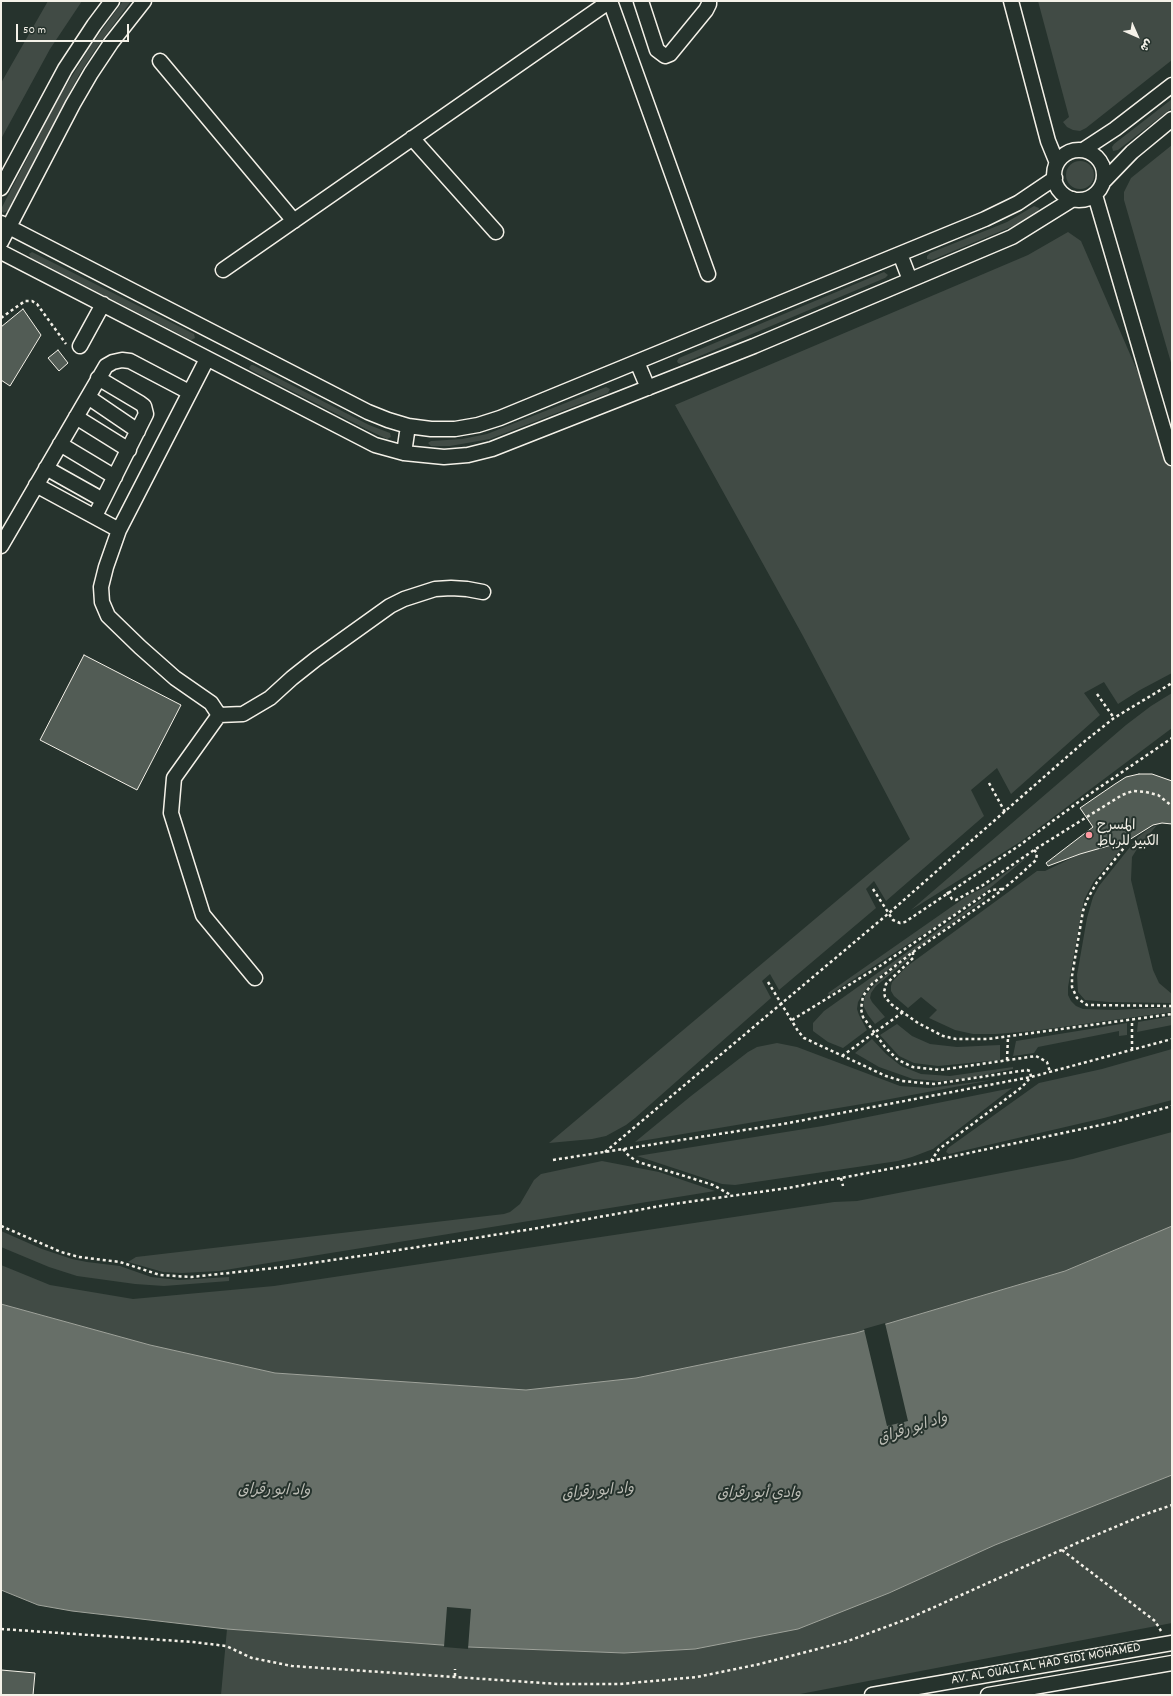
<!DOCTYPE html>
<html>
<head>
<meta charset="utf-8">
<style>
	body { margin:0 }
	#map { position:relative; width:1173px; height:1696px; overflow:hidden; background:#26332d; font-family:Dekko,"Playpen Sans Arabic",sans-serif }
	canvas { display:block }
	.frame { position:absolute; inset:0; border:2px solid #f4f1e8; pointer-events:none }
	.north { position:absolute; left:1117px; top:16px; width:40px; height:40px; -webkit-text-stroke:3px #26332d; paint-order:stroke; rotate:135deg; font-size:11px; font-weight:700; line-height:16px; text-align:center; color:#f4f1e8 }
	.north::after { content:''; display:block; margin:auto; width:14px; height:18px; background:#f4f1e8; clip-path:polygon(50% 0,100% 100%,50% 72%,0 100%) }
	.scale { position:absolute; left:16px; top:24px; width:113px; height:18px; box-sizing:border-box; border:2px solid #f4f1e8; border-top:0; padding-left:5px; font-size:12px; line-height:14px; white-space:nowrap; color:#f4f1e8; -webkit-text-stroke:3px #26332d; paint-order:stroke }
</style>
</head>
<body>
<div id="map">
<canvas width="1173" height="1696"></canvas>
<div class="frame"></div>
<div class="north">ش</div>
<div class="scale">50 m</div>
</div>
<script>
const ctx = document.querySelector('canvas').getContext('2d');
ctx.lineJoin = 'round';
function paint(path, color) { ctx.fillStyle = color; ctx.fill(path, 'evenodd'); }
const shape = rows => new Path2D(rows.map(r => 'M' + r).join(''));
function stroke(path, color, width, dash) { ctx.strokeStyle = color; ctx.lineWidth = width; ctx.lineCap = dash ? 'butt' : 'round'; ctx.setLineDash(dash || []); ctx.stroke(path); }
function drawText(font, color, halo, rows, align = 'center') {
  ctx.font = font + ' Dekko,"Playpen Sans Arabic",sans-serif'; ctx.lineWidth = 4; ctx.setLineDash([]); ctx.textBaseline = 'middle'; ctx.strokeStyle = halo; ctx.fillStyle = color; for (const [text, x, y, turn = 0] of rows) {
    ctx.save(); ctx.translate(x, y); ctx.rotate((+turn || 0) * Math.PI / 180); ctx.textAlign = isNaN(turn) ? turn : align; if (halo) ctx.strokeText(text, 0, 0); ctx.fillText(text, 0, 0); ctx.restore();
  }
}
paint(shape([
	[48,1,82,1,50,49,1,139,1,83],
	[123,1,131,1,97,47,80,73,8,211,3,213,1,209,59,97,92,44],
	[1038,1,1172,1,1172,60,1086,128,1080,131,1073,130,1067,127,1063,122,1069,117],
	[1172,99,1172,108,1118,150,1113,151,1112,147,1114,144],
	[1172,145,1172,366,1124,200,1124,192,1131,178],
	'1066 175a14 14 0 1 1 28 0a14 14 0 1 1-28 0Z',
	[1034,206,1039,208,1038,212,1018,224,932,260,927,259,927,256,930,253,1007,222],
	[1068,232,1081,241,1172,451,1172,673,1140,690,1118,704,1104,682,1084,693,1100,715,1011,794,997,768,971,790,984,816,886,901,874,881,866,889,876,908,779,990,770,974,762,981,771,998,635,1118,626,1125,606,1136,592,1139,549,1143,910,839,803,636,675,405,1028,255],
	[32,252,194,334,195,338,191,340,31,258,29,254],
	[884,272,888,275,885,278,681,364,678,363,677,361,679,358],
	[251,365,253,365,369,425,390,433,391,437,387,439,366,429,251,370,249,368],
	[606,387,610,389,608,393,490,439,450,446,431,446,428,443,431,441,462,439,487,434],
	[1172,693,1172,728,1020,842,911,910,1126,725,1151,706],
	[1157,825,1137,849,1132,857,1131,880,1153,970,1159,983,1172,994,1172,1003,1109,1002,1085,1000,1078,992,1077,975,1087,918,1093,897,1099,886,1138,837,1147,830],
	[1129,840,1094,881,1084,900,1068,987,1068,995,1071,1001,1076,1006,1083,1009,1115,1010,1172,1007,1172,1012,1033,1031,996,1034,973,1034,955,1030,929,1018,937,1010,921,997,908,1008,894,996,891,991,891,986,892,982,906,967,1037,871,1045,871,1080,854],
	[1030,855,979,897,944,921,829,995,828,993,967,896,987,886],
	[986,896,984,900,881,975,866,989,858,1002,857,1009,859,1015,867,1030,843,1048,828,1042,813,1031,813,1023,824,1011],
	[910,956,910,958,876,986,871,993,870,998,872,1002,885,1017,875,1024,868,1015,863,1005,865,996,874,985],
	[1172,1016,1172,1025,1137,1032,1138,1022],
	[1127,1023,1127,1035,1119,1036,1119,1031,1038,1047,1034,1053,1013,1056,1016,1041],
	[897,1024,912,1036,930,1044,957,1047,1000,1045,1000,1060,938,1066,914,1063,899,1056,880,1035],
	[872,1039,886,1054,901,1066,921,1074,950,1076,1013,1067,1013,1069,968,1078,940,1081,913,1079,879,1067,855,1053],
	[777,1043,797,1047,900,1086,929,1088,992,1080,874,1102,635,1142,691,1096,748,1052,757,1047],
	[1172,1049,1172,1100,1104,1118,949,1154,946,1152,948,1148,1039,1083,1102,1069],
	[1012,1088,933,1149,912,1157,898,1161,735,1185,722,1184,637,1156,823,1126],
	[1172,1132,1172,1226,1065,1271,856,1333,636,1378,526,1390,275,1373,150,1345,1,1304,1,1265,50,1285,133,1299,274,1286,834,1202,857,1201,1073,1159],
	[602,1161,659,1172,715,1191,219,1271,182,1273,163,1272,128,1262,136,1257,504,1214,510,1212,520,1204,534,1180,541,1174],
	[1,1231,42,1249,72,1259,87,1262,120,1266,151,1277,179,1280,229,1277,229,1281,164,1286,135,1284,77,1276,49,1267,1,1247],
	[1172,1475,1172,1623,795,1695,221,1695,227,1629,468,1647,624,1653,695,1649,889,1593,995,1545]
]), '#414b45');
const water = shape([
	[1172,1226,1172,1475,995,1545,889,1593,798,1629,695,1649,624,1653,468,1647,227,1629,72,1611,38,1605,1,1590,1,1304,150,1345,275,1373,526,1390,636,1378,856,1333,1065,1271,1172,1226]
]);
paint(water, '#676f68');
stroke(water, '#9fa39b', 1);
paint(shape([
	[885,1323,908,1421,887,1426,864,1329],
	[447,1607,471,1609,468,1649,444,1647]
]), '#26332d');
const building = shape([
	[23,309,41,335,10,386,1,380,1,327,23,309],
	[58,350,68,363,59,371,48,358,58,350],
	[84,655,181,705,137,790,40,740,84,655],
	[1139,774,1152,774,1172,781,1172,824,1162,823,1153,825,1129,840,1080,854,1048,866,1046,863,1093,827,1080,808,1115,784,1126,777,1139,774],
	[1,1670,35,1673,33,1695,1,1695,1,1670]
]);
paint(building, '#525c55');
stroke(building, '#f4f1e8', 1);
const minor = shape([
	[610,1,708,274],
	[641,1,657,50,665,56,670,54,706,10,709,4,709,1],
	[1011,1,1048,141,1057,163],
	[160,61,294,221],
	[412,138,496,232],
	'1054 175a25 25 0 1 1 50 0a25 25 0 1 1-50 0Z',
	[1083,150,1115,129,1172,85],
	[1104,181,1132,152,1172,119],
	[1,188,65,69,94,25,112,1],
	[1095,195,1172,458],
	[1,223,368,412,388,420,408,426,431,429,455,429,478,425,500,418,985,219,1018,203,1055,178],
	[1,242,73,104,91,73,111,43,144,1],
	[1,252,375,445,404,453,444,457,468,455,492,449,754,346,1012,237,1073,199],
	[900,254,910,280],
	[223,270,610,1],
	[80,346,103,304],
	[207,359,119,530,106,567,101,587,102,602,108,616,140,647,175,678,211,703,219,715,174,778,171,813,203,915,255,978],
	[637,362,648,388],
	[88,397,138,431],
	[76,417,129,450],
	[60,444,115,477],
	[404,453,408,426],
	[46,468,103,500],
	[36,485,119,530],
	[95,516,146,414,144,406,140,403,98,378],
	[1,546,106,366,113,362,122,360,130,361,189,392],
	[219,715,243,714,270,698,292,678,316,659,390,606,404,599,435,589,451,588,467,589,483,592],
	[872,1695,1172,1643],
	[988,1695,1172,1663]
]);
stroke(minor, '#f4f1e8', 17);
stroke(shape([
	[1,318,25,301,32,301,37,304,66,344],
	[1097,694,1114,718],
	[989,783,1005,812],
	[1127,844,1097,882,1087,900,1083,911,1072,976,1072,987,1077,998,1087,1005,1172,1006],
	[1034,850,1037,853,1036,860,1014,880,993,897,913,952,872,984,863,996,861,1009,863,1017,885,1047,898,1060,913,1067,940,1070,1036,1056,1047,1062,1050,1072],
	[873,889,893,920,900,923,905,922,1020,845,1084,798,1172,738],
	[947,892,952,899,956,900,983,885,1034,850,1122,795,1133,791,1146,792,1158,795,1172,806],
	[913,952,913,958,886,984,884,992,885,997,891,1004,918,1023,943,1036,956,1039,988,1039,1172,1014],
	[768,982,798,1031,804,1038,886,1076,902,1081,934,1084,1027,1070,1030,1071,1031,1077,1022,1087,939,1149,931,1161],
	[792,1020,883,964,991,890,1002,889],
	[1132,1050,1132,1020],
	[842,1056,903,1012],
	[1007,1060,1008,1037],
	[623,1149,629,1156,638,1162,691,1178,713,1185,731,1195],
	[605,1152,889,913,1085,741,1114,718,1172,683],
	[553,1160,783,1124,1031,1077,1172,1039],
	[841,1178,843,1186],
	[1,1226,61,1252,79,1257,120,1262,160,1275,191,1277,284,1267,367,1255,532,1229,666,1205,788,1188,931,1161,1115,1122,1172,1106],
	[1062,1550,1155,1621,1161,1631],
	[1,1629,193,1642,226,1646,252,1658,292,1666,558,1684,620,1684,697,1677,760,1664,848,1641,910,1618,1077,1543,1146,1514,1172,1505],
	[455,1676,455,1669]
]), '#f4f1e8', 2.5, [3, 3]);
stroke(minor, '#26332d', 14);
for (const [x, y, r, color] of [
	[1089,835,4,"#ff9aa2"]
]) { const dot = new Path2D(); dot.arc(x, y, r, 0, 2 * Math.PI); ctx.fillStyle = color; ctx.fill(dot); stroke(dot, '#26332d', 1.5); }
drawText('14px', '#f4f1e8', '#26332d', [
	["المسرح",1097,827],
	["الكبير للرباط",1097,843]
], 'left');
drawText('14px', '#f4f1e8', '#26332d', [
	["AV. AL OUALI AL HAD SIDI MOHAMED",1046,1665,-10]
]);
drawText('italic 15px', '#bcbdb5', '#26332d', [
	["واد ابو رقراق",913,1430,-18],
	["واد ابو رقراق",274,1492,1],
	["واد ابو رقراق",598,1493,-5],
	["وادي أبو رقراق",759,1495]
]);
</script>
</body>
</html>
